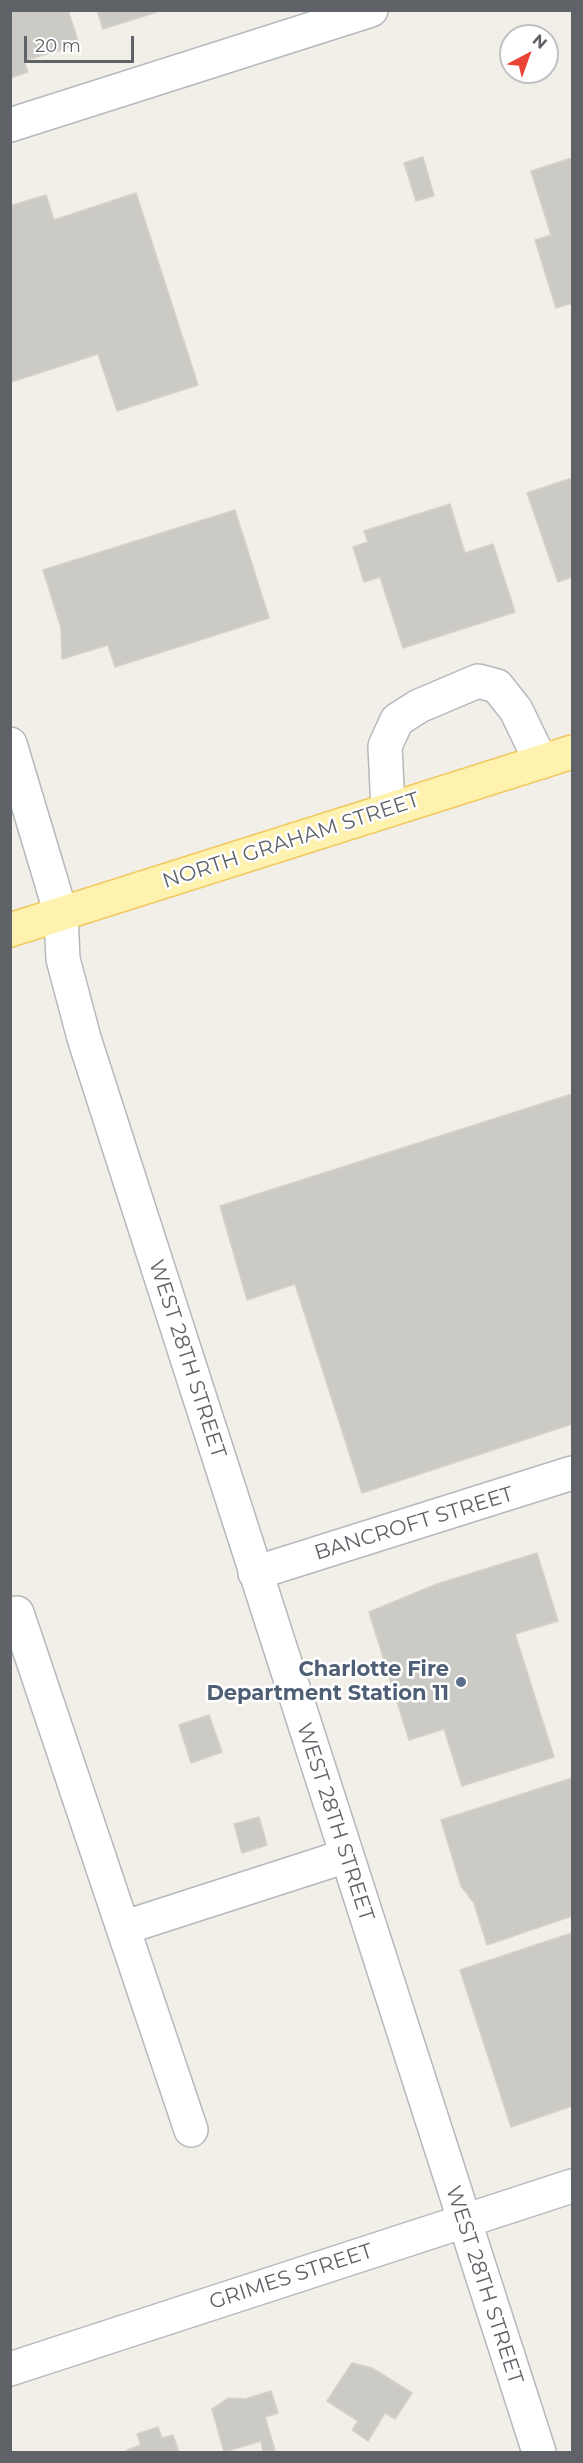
<!DOCTYPE html>
<html>
<head>
<meta charset="utf-8">
<style>
	body { margin:0 }
	#map { position:relative; width:583px; height:2463px; overflow:hidden; background:#f1efe8; font-family:Montserrat,sans-serif }
	canvas { display:block }
	.frame { position:absolute; inset:0; border:12px solid #5f6368; pointer-events:none }
	.north { position:absolute; left:499px; top:24px; width:60px; height:60px; box-sizing:border-box; background:#fff; border:2px solid #bfc1c3; border-radius:50%; rotate:41deg; font-size:16px; font-weight:700; line-height:24px; text-align:center; color:#5f6368 }
	.north::after { content:''; display:block; margin:auto; width:21px; height:27px; background:#ea4335; clip-path:polygon(50% 0,100% 100%,50% 72%,0 100%) }
	.scale { position:absolute; left:24px; top:36px; width:110px; height:27px; box-sizing:border-box; border:3px solid #5f6368; border-top:0; padding-left:8px; font-size:18px; line-height:21px; white-space:nowrap; color:#5f6368; -webkit-text-stroke:4px #fff; paint-order:stroke }
</style>
</head>
<body>
<div id="map">
<canvas width="583" height="2463"></canvas>
<div class="frame"></div>
<div class="north">N</div>
<div class="scale">20 m</div>
</div>
<script>
const ctx = document.querySelector('canvas').getContext('2d');
ctx.lineJoin = 'round';
function paint(path, color) { ctx.fillStyle = color; ctx.fill(path, 'evenodd'); }
const shape = rows => new Path2D(rows.map(r => 'M' + r).join(''));
function stroke(path, color, width, dash) { ctx.strokeStyle = color; ctx.lineWidth = width; ctx.lineCap = dash ? 'butt' : 'round'; ctx.setLineDash(dash || []); ctx.stroke(path); }
function drawText(font, color, halo, rows, align = 'center') {
  ctx.font = font + ' Montserrat,sans-serif'; ctx.lineWidth = 5; ctx.setLineDash([]); ctx.textBaseline = 'middle'; ctx.strokeStyle = halo; ctx.fillStyle = color; for (const [text, x, y, turn = 0] of rows) {
    ctx.save(); ctx.translate(x, y); ctx.rotate((+turn || 0) * Math.PI / 180); ctx.textAlign = isNaN(turn) ? turn : align; if (halo) ctx.strokeText(text, 0, 0); ctx.fillText(text, 0, 0); ctx.restore();
  }
}
const building = shape([
	[10,10,68,10,79,44,24,61,28,72,10,78,10,10],
	[97,10,156,10,157,12,103,29,97,10],
	[423,157,434,196,416,201,404,163,423,157],
	[572,158,572,303,556,308,535,240,551,235,531,171,572,158],
	[136,193,198,385,117,411,98,354,11,382,10,206,46,195,54,220,136,193],
	[572,478,572,577,558,582,527,493,572,478],
	[450,504,465,553,493,544,515,612,403,648,380,577,364,582,353,547,368,542,364,531,450,504],
	[235,510,269,618,115,667,108,645,62,659,61,628,43,570,235,510],
	[572,1094,572,1424,362,1493,295,1284,247,1300,220,1206,572,1094],
	[537,1553,558,1621,515,1634,554,1757,462,1786,444,1729,409,1740,369,1612,437,1584,537,1553],
	[209,1715,222,1752,191,1763,179,1725,209,1715],
	[572,1778,572,1916,487,1945,474,1903,461,1886,441,1820,572,1778],
	[259,1817,267,1845,242,1853,234,1824,259,1817],
	[572,1933,572,2106,511,2127,460,1970,572,1933],
	[352,2363,372,2368,412,2393,395,2419,385,2413,368,2441,352,2430,358,2421,327,2401,352,2363],
	[271,2391,278,2413,265,2417,275,2450,263,2452,261,2441,224,2452,212,2409,229,2398,245,2399,271,2391],
	[158,2427,162,2438,173,2435,179,2452,128,2452,127,2450,141,2445,137,2434,158,2427]
]);
paint(building, '#cccac5');
stroke(building, '#d6d1c6', 1.5);
const minor = shape([
	[10,125,371,10],
	[10,744,61,914,63,959,84,1038,539,2452],
	[388,810,385,746,397,720,419,706,478,681,497,686,516,710,541,762],
	[255,1573,572,1473],
	[10,1615,17,1613,123,1928,346,1856],
	[123,1928,191,2130],
	[10,2369,572,2186]
]);
const major = shape([
	[10,930,572,752]
]);
stroke(minor, '#b5b8bc', 36);
stroke(major, '#f2c960', 36);
stroke(minor, '#fff', 33);
stroke(major, '#fff2af', 33);
for (const [x, y, r, color] of [
	[461,1682,6,"#5c6f8a"]
]) { const dot = new Path2D(); dot.arc(x, y, r, 0, 2 * Math.PI); ctx.fillStyle = color; ctx.fill(dot); stroke(dot, '#fff', 2); }
drawText('21px', '#5f6368', '#fff', [
	["NORTH GRAHAM STREET",291,841,-18],
	["WEST 28TH STREET",187,1359,72],
	["BANCROFT STREET",414,1524,-17],
	["WEST 28TH STREET",335,1822,72],
	["GRIMES STREET",291,2277,-18],
	["WEST 28TH STREET",484,2285,72]
]);
drawText('bold 21px', '#4e5e75', '#fff', [
	["Charlotte Fire",449,1670],
	["Department Station 11",449,1694]
], 'right');
</script>
</body>
</html>
